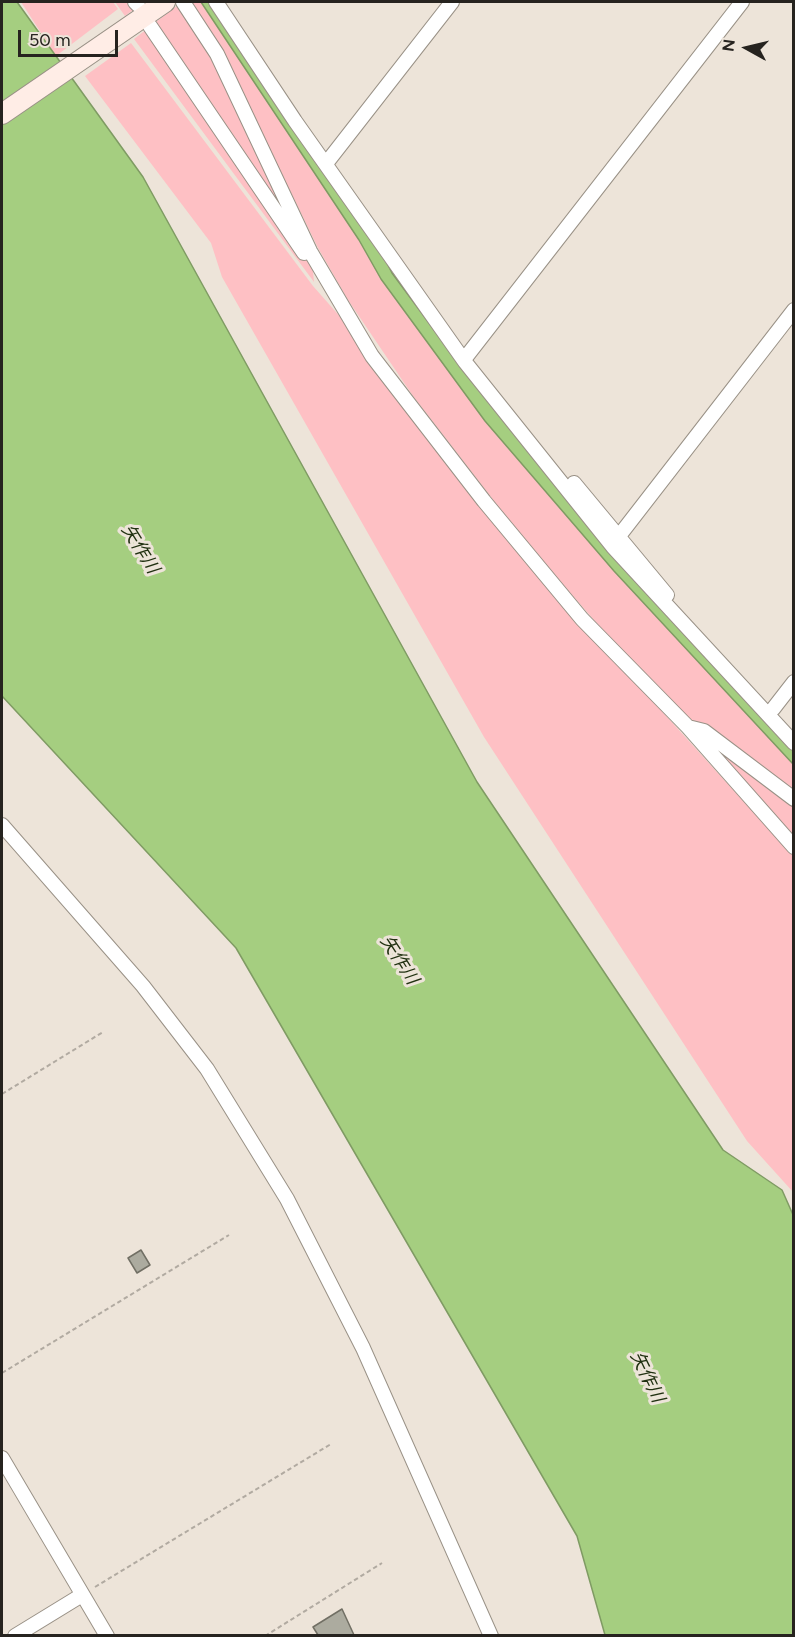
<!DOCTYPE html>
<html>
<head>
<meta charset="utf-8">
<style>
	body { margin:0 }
	#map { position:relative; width:795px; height:1637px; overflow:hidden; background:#ede4d9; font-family:Figtree,sans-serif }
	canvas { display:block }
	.frame { position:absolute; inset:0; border:3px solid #26231f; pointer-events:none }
	.north { position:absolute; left:717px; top:18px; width:60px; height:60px; -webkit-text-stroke:4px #ede4d9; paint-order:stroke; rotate:278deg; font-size:16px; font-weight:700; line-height:24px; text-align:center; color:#26231f }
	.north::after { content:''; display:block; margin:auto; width:21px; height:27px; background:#26231f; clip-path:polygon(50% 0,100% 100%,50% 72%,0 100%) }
	.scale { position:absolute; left:18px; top:30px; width:100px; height:27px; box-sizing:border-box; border:3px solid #26231f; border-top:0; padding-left:8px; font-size:18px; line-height:21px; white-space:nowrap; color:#26231f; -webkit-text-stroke:4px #ede4d9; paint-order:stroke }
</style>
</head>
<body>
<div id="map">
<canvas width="795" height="1637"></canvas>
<div class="frame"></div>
<div class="north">N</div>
<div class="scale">50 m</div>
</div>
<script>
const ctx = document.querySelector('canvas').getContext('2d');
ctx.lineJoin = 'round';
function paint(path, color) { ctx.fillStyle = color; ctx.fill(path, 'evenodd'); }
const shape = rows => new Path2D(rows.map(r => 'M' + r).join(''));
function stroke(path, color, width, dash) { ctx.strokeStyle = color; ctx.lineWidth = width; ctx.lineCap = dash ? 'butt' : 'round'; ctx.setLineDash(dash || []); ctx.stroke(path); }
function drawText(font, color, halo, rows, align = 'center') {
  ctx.font = font + ' Figtree,"Noto Sans JP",sans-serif'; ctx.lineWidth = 6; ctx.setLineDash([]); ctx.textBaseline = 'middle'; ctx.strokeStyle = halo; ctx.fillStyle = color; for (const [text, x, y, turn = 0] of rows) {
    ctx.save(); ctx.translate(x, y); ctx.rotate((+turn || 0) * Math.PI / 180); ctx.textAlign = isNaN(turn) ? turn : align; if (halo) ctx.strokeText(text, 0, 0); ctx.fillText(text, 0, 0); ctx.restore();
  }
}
paint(shape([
	[21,2,113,2,118,9,56,56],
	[115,2,144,2,125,16],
	[189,2,220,2,465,358,728,667,793,735,793,795,702,723,686,720,607,635,524,540,413,396,348,300,318,248,219,46],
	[178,5,226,83,312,261,314,282,134,39],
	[131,43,313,286,351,329,535,571,793,856,793,1192,747,1141,484,737,222,277,211,243,85,76],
	[708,739,793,807,793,839]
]), '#fec0c4');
const water = shape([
	[2,2,17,2,143,177,477,782,723,1150,782,1190,794,1217,793,1635,605,1635,577,1536,236,948,2,696,2,2],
	[201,2,213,2,382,253,392,273,438,335,793,749,793,764,614,571,485,421,381,279,359,240,201,2]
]);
paint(water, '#a5ce80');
stroke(water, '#7f9b63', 1.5);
const building = shape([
	[141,1250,150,1265,137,1273,128,1258,141,1250],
	[342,1609,354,1635,318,1635,313,1627,342,1609]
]);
paint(building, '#acab9f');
stroke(building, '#716f64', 1.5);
const street = shape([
	[135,2,138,5],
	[183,2,217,54,310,251,372,356,484,501,582,619,688,727,794,847],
	[216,2,295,121,465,362,613,547,794,743],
	[150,26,304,253],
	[328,161,452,2],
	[466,357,742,2],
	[574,483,667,595],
	[619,536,794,310],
	[773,709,794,682],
	[688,727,704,731,794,799],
	[2,825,143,986,207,1069,287,1199,363,1348,491,1636],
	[2,1458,107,1636],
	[15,1636,82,1595]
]);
const secondary = shape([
	[2,114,165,2]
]);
stroke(street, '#999186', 16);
stroke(secondary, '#999186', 22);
stroke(shape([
	[2,1094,103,1032],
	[2,1373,229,1235],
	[95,1587,331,1444],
	[265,1636,382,1563]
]), '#b1aaa1', 2, [4.5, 3]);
stroke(street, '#fff', 14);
stroke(secondary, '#ffede6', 20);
drawText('italic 18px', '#213111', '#ede4d9', [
	["矢作川",140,549,58],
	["矢作川",399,960,57],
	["矢作川",647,1377,64]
]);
</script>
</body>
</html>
